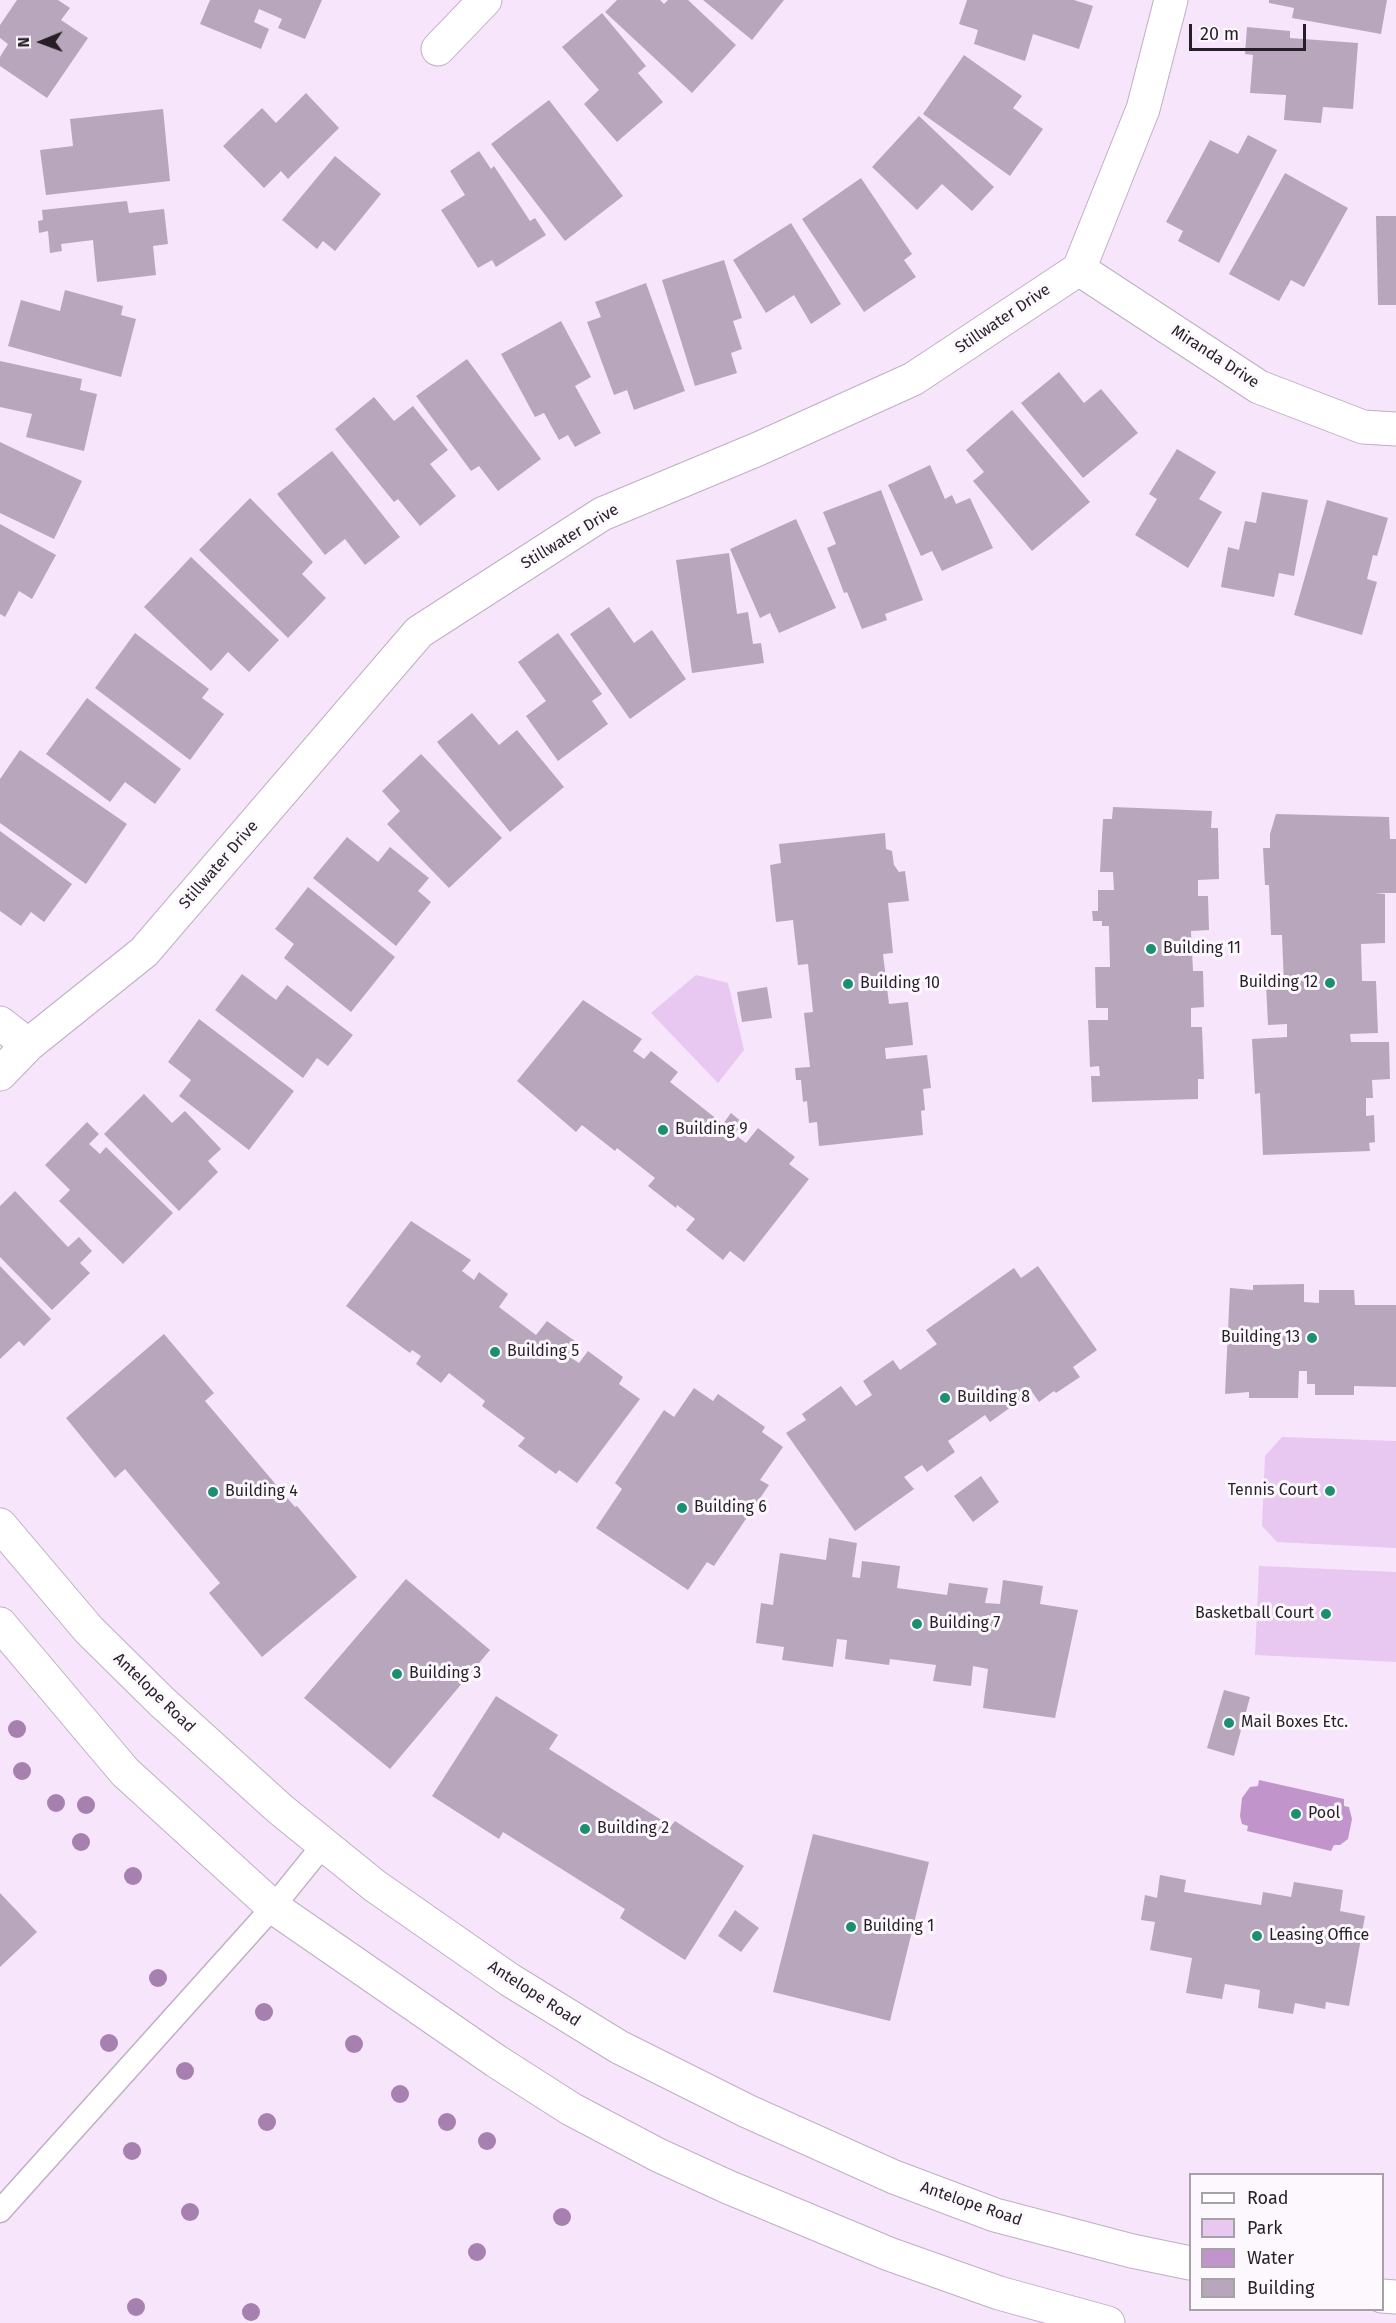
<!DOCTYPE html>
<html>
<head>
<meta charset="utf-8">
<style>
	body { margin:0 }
	#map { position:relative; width:1396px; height:2323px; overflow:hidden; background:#f7e5fb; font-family:"Fira Sans",sans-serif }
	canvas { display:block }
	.legend { position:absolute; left:1189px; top:2173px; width:195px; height:138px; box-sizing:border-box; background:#fcf8fd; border:2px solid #a6a1a7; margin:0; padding:8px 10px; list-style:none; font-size:18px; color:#261f27 }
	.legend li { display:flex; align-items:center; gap:12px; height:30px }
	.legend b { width:30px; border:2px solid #a6a1a7 }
	.north { position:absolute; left:12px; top:12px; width:60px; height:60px; -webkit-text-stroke:4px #fcf8fd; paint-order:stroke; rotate:269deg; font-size:16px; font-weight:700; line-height:24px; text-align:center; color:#261f27 }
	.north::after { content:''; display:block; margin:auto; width:21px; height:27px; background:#261f27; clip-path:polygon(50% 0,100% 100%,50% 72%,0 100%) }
	.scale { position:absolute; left:1189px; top:24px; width:117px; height:27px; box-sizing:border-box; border:3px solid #261f27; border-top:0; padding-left:8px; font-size:18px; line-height:21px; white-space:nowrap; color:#261f27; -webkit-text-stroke:4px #fcf8fd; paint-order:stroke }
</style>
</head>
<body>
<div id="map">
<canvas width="1396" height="2323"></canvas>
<ul class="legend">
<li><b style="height:8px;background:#fff"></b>Road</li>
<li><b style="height:16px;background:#e8c7f0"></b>Park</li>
<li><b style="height:16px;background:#c195cb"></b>Water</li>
<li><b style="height:16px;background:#b8a7bc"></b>Building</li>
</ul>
<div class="north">N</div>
<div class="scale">20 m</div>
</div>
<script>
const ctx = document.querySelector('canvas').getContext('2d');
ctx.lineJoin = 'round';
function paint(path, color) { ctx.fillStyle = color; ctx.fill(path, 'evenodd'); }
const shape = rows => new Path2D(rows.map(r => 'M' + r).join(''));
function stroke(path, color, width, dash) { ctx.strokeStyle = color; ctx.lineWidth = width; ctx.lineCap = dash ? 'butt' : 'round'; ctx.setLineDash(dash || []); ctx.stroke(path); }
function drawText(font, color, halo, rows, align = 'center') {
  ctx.font = font + ' "Fira Sans",sans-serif'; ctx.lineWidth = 6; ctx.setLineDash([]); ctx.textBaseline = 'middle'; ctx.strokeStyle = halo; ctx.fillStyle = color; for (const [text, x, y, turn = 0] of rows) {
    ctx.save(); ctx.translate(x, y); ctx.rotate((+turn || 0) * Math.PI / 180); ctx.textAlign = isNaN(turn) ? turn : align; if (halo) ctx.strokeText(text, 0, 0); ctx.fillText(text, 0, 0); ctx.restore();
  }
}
paint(shape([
	[696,975,728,983,744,1050,718,1083,651,1013],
	[1282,1437,1396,1441,1396,1548,1277,1542,1262,1526,1265,1456],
	[1259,1566,1396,1572,1396,1662,1255,1655]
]), '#e8c7f0');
paint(shape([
	[1259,1780,1344,1799,1344,1806,1349,1807,1352,1819,1348,1839,1340,1845,1334,1845,1331,1851,1247,1831,1248,1826,1242,1824,1240,1816,1242,1798,1250,1787,1258,1786]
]), '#c195cb');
paint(shape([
	[17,0,58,0,70,8,61,20,88,38,47,98,0,66,0,57,8,44,0,38,0,25],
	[210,0,322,0,305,39,278,28,282,19,259,9,254,22,269,29,261,49,200,24],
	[617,0,660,0,664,4,668,0,688,0,736,45,692,93,605,12],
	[703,0,784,0,752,40],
	[967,0,1074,0,1093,6,1079,49,1033,34,1025,61,974,44,978,30,959,24],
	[1269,0,1387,0,1381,34,1292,18,1294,8,1269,3],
	[602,13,646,66,638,73,663,102,617,142,584,104,599,90,562,47],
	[1247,27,1290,31,1290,38,1358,43,1353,109,1323,107,1321,123,1284,120,1286,95,1250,93,1253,55,1245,54],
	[964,55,1022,96,1013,108,1043,129,1010,176,923,114],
	[306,93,339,128,288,179,281,171,264,188,223,146,262,108,276,123],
	[549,100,623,196,565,241,491,144],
	[163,109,170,181,46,195,40,150,73,146,70,119],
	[919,116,994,187,972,211,942,184,917,210,872,167],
	[1248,135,1277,150,1219,263,1178,241,1183,231,1166,222,1210,140,1238,154],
	[479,151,491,169,494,166,530,221,535,218,546,235,496,267,492,260,478,268,441,210,465,195,450,171],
	[335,156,381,194,335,251,323,241,317,249,282,220],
	[1285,173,1348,208,1304,287,1291,280,1279,301,1229,274],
	[861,178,912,254,904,260,916,277,864,312,802,219],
	[127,201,129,213,164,209,168,244,153,246,156,275,97,282,93,240,61,244,62,251,50,253,48,231,39,233,38,221,43,220,42,210],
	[1376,216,1396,216,1396,305,1378,305],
	[791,223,841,304,811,324,794,295,766,313,733,260],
	[724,260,742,318,733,321,742,349,731,353,737,373,695,386,662,280],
	[646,283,685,391,634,410,627,390,614,395,587,322,601,317,595,302],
	[65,290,123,306,121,315,136,319,121,377,8,346,21,300,60,311],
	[561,321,591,377,575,386,601,433,575,447,568,435,559,440,544,413,535,417,501,354],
	[467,359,541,459,498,491,479,466,471,471,416,396],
	[0,361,82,379,80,390,97,394,84,451,26,437,32,414,0,407],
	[1059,372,1084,403,1101,389,1138,433,1083,478,1021,403],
	[374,397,394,421,413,406,448,450,430,464,456,496,420,526,398,499,394,502,335,429],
	[1012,410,1090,502,1032,551,973,481,984,472,966,450],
	[0,442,82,481,54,539,0,513],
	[1177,449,1216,472,1199,499,1222,512,1188,568,1135,535,1157,499,1149,494],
	[332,451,400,537,365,565,345,539,325,555,277,494],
	[930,465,945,499,952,495,956,504,970,498,993,548,942,571,932,551,921,556,888,485],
	[881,490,923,600,885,614,887,620,862,629,847,592,844,593,827,548,836,544,823,512],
	[1262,492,1308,500,1294,576,1279,573,1274,597,1221,587,1228,547,1239,550,1245,521,1256,523],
	[250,498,313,562,302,574,326,598,288,638,199,550],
	[1327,500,1388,518,1377,556,1373,555,1367,579,1377,582,1362,635,1294,615],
	[796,519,836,608,779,633,770,613,760,618,730,549],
	[0,524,56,555,32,599,19,591,5,617,0,614],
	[729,553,737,614,748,612,753,644,761,643,764,663,692,673,676,560],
	[191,557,279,640,249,672,228,652,211,671,144,607],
	[609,607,634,643,652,630,686,679,630,719,570,634],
	[135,633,209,689,202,698,224,714,190,760,95,688],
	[558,633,602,694,592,701,608,724,558,761,526,716,546,701,518,662],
	[87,698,181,769,155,804,125,782,110,802,46,754],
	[472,713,499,745,517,730,564,787,510,832,437,742],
	[20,750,127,824,86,884,0,823,0,779],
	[421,754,502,838,449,888,387,824,400,811,382,791],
	[1113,807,1212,811,1211,828,1218,828,1219,879,1198,880,1198,896,1208,896,1209,930,1191,931,1193,971,1203,971,1204,1007,1191,1008,1191,1027,1202,1027,1204,1079,1198,1079,1198,1099,1092,1102,1091,1076,1100,1076,1099,1066,1090,1067,1088,1020,1108,1020,1108,1008,1096,1008,1095,967,1110,967,1109,926,1102,926,1102,921,1093,921,1092,911,1098,911,1098,890,1114,890,1113,872,1100,872,1103,819,1112,819],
	[1276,814,1389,817,1390,839,1396,839,1396,893,1374,893,1385,894,1385,943,1361,944,1362,981,1376,981,1378,1033,1350,1034,1351,1042,1389,1042,1390,1079,1372,1080,1373,1098,1366,1098,1366,1116,1374,1115,1375,1142,1369,1143,1370,1151,1263,1155,1260,1093,1255,1094,1252,1039,1287,1037,1287,1024,1268,1025,1266,985,1284,985,1282,935,1271,935,1269,885,1265,885,1263,848,1270,848,1270,834],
	[0,831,72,884,44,922,31,912,21,926,0,911],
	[885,833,886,849,892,851,894,865,899,872,905,871,909,901,888,903,893,953,883,954,889,1004,908,1002,913,1045,885,1048,886,1059,927,1055,931,1088,923,1089,925,1110,921,1111,923,1135,819,1146,817,1122,809,1123,807,1101,803,1102,801,1080,796,1080,795,1068,810,1067,804,1013,813,1012,808,964,798,965,793,920,776,922,770,865,781,863,779,844],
	[347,837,378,862,390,847,429,878,418,891,431,902,396,946,313,878],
	[308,887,395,957,351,1012,284,958,294,944,275,929],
	[242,974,276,1000,287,985,353,1035,328,1066,317,1058,303,1078,215,1010],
	[767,987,772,1018,742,1022,737,992],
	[583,1000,642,1039,633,1051,644,1059,651,1051,678,1072,670,1082,723,1124,731,1113,743,1123,734,1134,746,1143,758,1128,795,1157,789,1164,809,1179,744,1262,730,1251,723,1260,686,1230,695,1219,677,1205,676,1208,648,1186,655,1178,617,1148,615,1151,582,1125,576,1132,517,1081],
	[199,1019,294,1091,249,1150,179,1096,191,1080,168,1062],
	[144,1094,172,1123,185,1111,221,1149,208,1161,218,1172,179,1211,104,1134],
	[87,1122,99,1134,89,1144,100,1154,106,1147,173,1213,123,1264,59,1201,70,1190,45,1165],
	[15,1191,68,1247,79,1237,92,1251,80,1263,90,1273,52,1310,0,1257,0,1206],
	[411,1221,471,1260,462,1271,474,1280,479,1272,508,1294,499,1307,536,1335,547,1321,579,1344,570,1357,579,1363,588,1351,623,1377,619,1384,640,1399,577,1483,559,1470,556,1474,518,1446,525,1438,482,1406,485,1401,449,1373,441,1383,416,1364,421,1356,412,1350,410,1353,346,1306],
	[0,1266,51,1319,24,1346,19,1341,0,1359],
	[1038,1266,1097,1350,1073,1367,1080,1377,1056,1393,1054,1391,1039,1402,1032,1392,990,1422,985,1415,948,1441,955,1452,927,1472,922,1465,904,1477,914,1489,855,1531,786,1433,806,1420,802,1414,841,1386,856,1406,872,1395,863,1381,893,1360,900,1370,937,1344,926,1330,1014,1268,1021,1278],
	[1304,1284,1304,1302,1319,1303,1319,1290,1354,1290,1355,1305,1396,1305,1396,1387,1354,1386,1354,1395,1315,1395,1315,1384,1307,1384,1307,1371,1299,1371,1298,1398,1249,1398,1249,1392,1225,1394,1230,1288,1253,1290,1253,1285],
	[164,1334,214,1393,205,1401,295,1507,297,1506,357,1577,262,1657,209,1593,220,1583,125,1469,115,1478,66,1418],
	[694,1388,713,1401,718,1394,765,1427,762,1432,783,1447,760,1480,769,1485,714,1566,707,1562,688,1590,596,1528,622,1489,615,1483,664,1410,674,1417],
	[981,1476,999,1502,973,1522,954,1496],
	[829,1538,857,1543,852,1577,860,1578,862,1561,900,1566,897,1588,947,1595,949,1583,988,1588,985,1603,1000,1604,1003,1580,1043,1586,1040,1604,1078,1610,1055,1718,983,1708,988,1669,973,1666,971,1686,933,1681,936,1665,890,1659,889,1665,845,1659,847,1640,837,1639,833,1667,782,1660,784,1647,756,1643,761,1603,773,1605,780,1553,826,1560],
	[406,1579,490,1650,390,1769,304,1698],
	[1224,1690,1250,1697,1234,1756,1207,1748],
	[496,1696,558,1735,549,1749,671,1826,675,1821,744,1866,685,1960,620,1918,625,1909,503,1832,499,1839,432,1796],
	[813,1834,929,1862,890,2021,773,1992],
	[1160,1875,1186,1880,1184,1892,1261,1905,1263,1892,1291,1897,1294,1882,1343,1890,1340,1911,1365,1916,1349,2006,1326,2002,1325,2009,1295,2003,1293,2014,1258,2008,1260,1990,1225,1984,1222,1999,1186,1993,1192,1958,1150,1950,1155,1922,1141,1920,1145,1895,1157,1898],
	[0,1893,37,1932,0,1967],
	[735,1910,759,1928,741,1952,718,1936]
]), '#b8a7bc');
const lane = shape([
	[0,2211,273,1907,324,1844]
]);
const street = shape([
	[438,49,485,0],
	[1079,269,1259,387,1363,427,1396,429],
	[0,1023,28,1045],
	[0,1074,28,1045,144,952,419,632,602,514,758,449,913,379,1079,269,1143,109,1171,0]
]);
const secondary = shape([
	[0,1525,89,1630,162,1702,280,1809,375,1886,510,1980,619,2047,747,2111,894,2177,995,2215,1132,2251,1190,2263],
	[0,1624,125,1772,273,1907,496,2061,571,2109,658,2155,728,2187,889,2254,999,2293,1108,2323],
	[1382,2296,1396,2297]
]);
stroke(lane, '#bfafc3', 25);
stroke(street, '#bfafc3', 35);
stroke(secondary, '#bfafc3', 35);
stroke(lane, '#fff', 22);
stroke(street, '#fff', 33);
stroke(secondary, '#fff', 33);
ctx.fillStyle = '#a680af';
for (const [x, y] of [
	[17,1729],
	[22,1771],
	[56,1803],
	[86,1805],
	[81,1842],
	[133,1876],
	[158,1978],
	[264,2012],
	[109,2043],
	[354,2044],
	[185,2071],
	[400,2094],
	[267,2122],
	[447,2122],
	[487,2141],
	[132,2151],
	[190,2212],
	[562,2217],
	[477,2252],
	[136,2307],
	[251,2312]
]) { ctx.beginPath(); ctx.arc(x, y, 9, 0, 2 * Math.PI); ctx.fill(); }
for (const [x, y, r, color] of [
	[1151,949,6,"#1c8f71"],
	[1330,983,6,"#1c8f71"],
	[848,984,6,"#1c8f71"],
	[663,1130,6,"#1c8f71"],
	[1312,1338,6,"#1c8f71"],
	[495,1352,6,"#1c8f71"],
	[945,1398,6,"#1c8f71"],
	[1330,1491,6,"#1c8f71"],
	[213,1492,6,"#1c8f71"],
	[682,1508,6,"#1c8f71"],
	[1326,1614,6,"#1c8f71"],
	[917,1624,6,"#1c8f71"],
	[397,1674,6,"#1c8f71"],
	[1229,1723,6,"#1c8f71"],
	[1296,1814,6,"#1c8f71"],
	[585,1829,6,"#1c8f71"],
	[851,1927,6,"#1c8f71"],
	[1257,1936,6,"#1c8f71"]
]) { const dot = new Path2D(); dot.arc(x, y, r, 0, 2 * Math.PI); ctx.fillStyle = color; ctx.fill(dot); stroke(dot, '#fcf8fd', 2); }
drawText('16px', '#261f27', '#fcf8fd', [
	["Stillwater Drive",1003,319,-34],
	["Miranda Drive",1215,357,33],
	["Stillwater Drive",570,537,-31],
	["Stillwater Drive",219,865,-49],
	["Antelope Road",154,1693,44],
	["Antelope Road",534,1994,33],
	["Antelope Road",971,2204,19]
]);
drawText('16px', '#261f27', '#fcf8fd', [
	["Building 11",1163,949],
	["Building 12",1318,983,"right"],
	["Building 10",860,984],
	["Building 9",675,1130],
	["Building 13",1300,1338,"right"],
	["Building 5",507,1352],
	["Building 8",957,1398],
	["Tennis Court",1318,1491,"right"],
	["Building 4",225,1492],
	["Building 6",694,1508],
	["Basketball Court",1314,1614,"right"],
	["Building 7",929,1624],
	["Building 3",409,1674],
	["Mail Boxes Etc.",1241,1723],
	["Pool",1308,1814],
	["Building 2",597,1829],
	["Building 1",863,1927],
	["Leasing Office",1269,1936]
], 'left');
</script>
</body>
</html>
